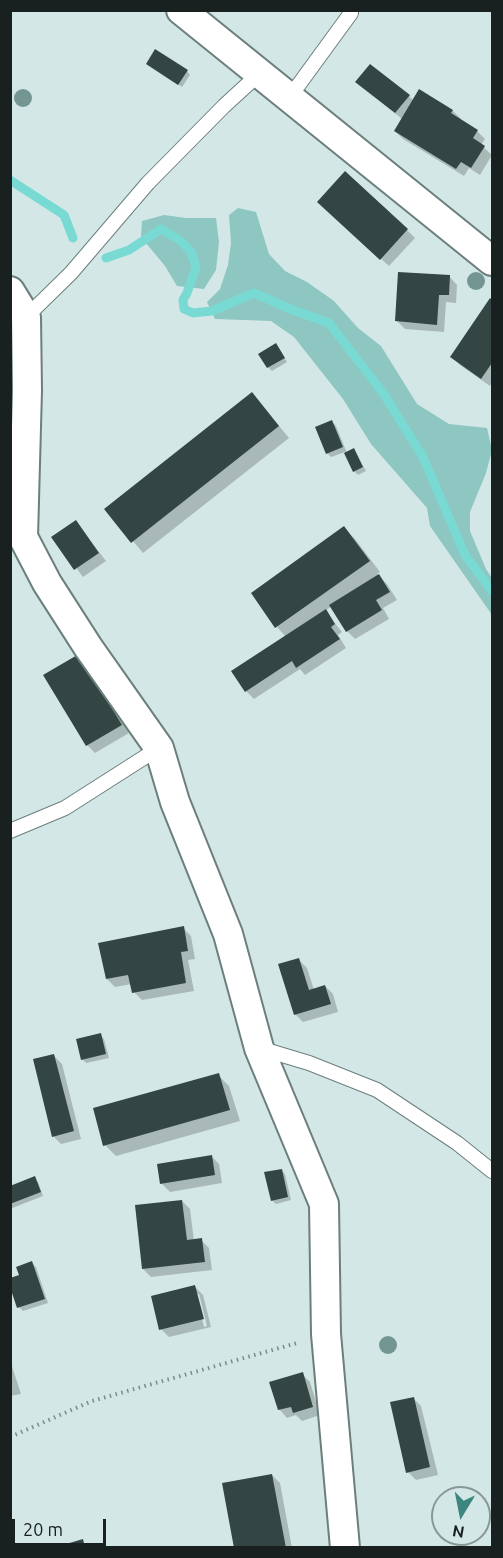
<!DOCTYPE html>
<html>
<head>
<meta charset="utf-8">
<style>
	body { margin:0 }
	#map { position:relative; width:503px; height:1558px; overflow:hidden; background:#d3e8e6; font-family:Ubuntu,sans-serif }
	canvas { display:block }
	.frame { position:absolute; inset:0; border:12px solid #192120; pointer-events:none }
	.north { position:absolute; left:431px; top:1486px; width:60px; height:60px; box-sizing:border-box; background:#d3e8e6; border:2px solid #899897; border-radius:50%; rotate:190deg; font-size:16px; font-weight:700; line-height:24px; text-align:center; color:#192120 }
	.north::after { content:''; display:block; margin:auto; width:21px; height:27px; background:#3d857f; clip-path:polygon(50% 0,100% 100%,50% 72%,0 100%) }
	.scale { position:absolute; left:12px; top:1519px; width:94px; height:27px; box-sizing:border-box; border:3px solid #192120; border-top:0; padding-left:8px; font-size:18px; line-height:21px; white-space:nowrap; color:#192120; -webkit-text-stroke:4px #d3e8e6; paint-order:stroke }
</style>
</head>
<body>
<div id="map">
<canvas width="503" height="1558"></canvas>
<div class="frame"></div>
<div class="north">N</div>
<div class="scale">20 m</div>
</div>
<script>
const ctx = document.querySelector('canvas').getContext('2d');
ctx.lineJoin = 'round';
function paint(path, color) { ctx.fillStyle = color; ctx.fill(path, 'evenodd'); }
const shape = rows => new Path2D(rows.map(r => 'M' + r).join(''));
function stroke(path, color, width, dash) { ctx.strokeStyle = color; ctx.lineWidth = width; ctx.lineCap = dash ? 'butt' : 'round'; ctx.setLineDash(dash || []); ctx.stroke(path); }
paint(shape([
	[238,208,256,212,269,254,285,271,307,282,334,301,358,328,381,346,417,404,449,424,487,428,492,450,486,473,470,512,470,531,486,569,492,578,492,615,430,526,427,508,371,444,343,399,294,337,271,321,215,319,207,302,220,289,228,265,231,243,229,215],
	[164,215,186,218,216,218,219,242,216,270,204,289,177,286,165,266,141,237,142,221]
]), '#8ec6c1');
paint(shape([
	[152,67,187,71,190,75,182,87],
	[357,82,409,96,414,101,420,91,453,111,461,119,460,120,477,131,485,139,481,145,492,155,480,175,469,168,464,176,403,139,395,131,402,119],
	[327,210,407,230,415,238,389,266],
	[449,276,457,285,456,303,446,302,444,332,405,329,397,321],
	[490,300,492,302,492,382,490,386,460,365,452,357],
	[276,345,287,362,272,371,268,367],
	[262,405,289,438,143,553,107,510],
	[332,422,336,426,347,453,354,450,366,471,358,475,354,471,345,452,331,457,327,453],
	[76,522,106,561,83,577,53,537],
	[344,528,355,539,380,572,377,574,387,584,397,600,383,608,389,619,355,639,347,631,332,606,325,611,342,632,338,635,346,648,305,675,300,669,254,699,246,691,286,637,277,627],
	[87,663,129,733,95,753,87,745],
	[183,928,191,936,195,959,188,960,194,991,142,1000,134,992,132,984,115,987,107,979],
	[299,960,307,968,314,990,325,986,333,994,338,1012,303,1022,295,1014],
	[100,1035,104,1039,109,1058,86,1063,82,1059],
	[54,1056,62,1064,81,1139,61,1144,53,1136],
	[218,1075,229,1086,240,1121,116,1156,105,1145],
	[211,1156,219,1164,222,1183,170,1192,162,1184],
	[281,1170,285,1174,291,1200,276,1204,272,1200],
	[34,1178,38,1182,43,1196,10,1209,10,1187],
	[182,1201,190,1209,194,1241,201,1240,209,1248,212,1270,151,1277,143,1269],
	[32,1263,36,1267,48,1303,23,1311,19,1307,20,1276],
	[195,1287,203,1295,211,1327,169,1337,161,1329],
	[196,1294,199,1294,207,1326,204,1327],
	[10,1360,21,1394,10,1396],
	[302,1374,310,1382,320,1415,302,1421,296,1415,287,1418,279,1409],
	[413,1398,421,1406,438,1475,416,1480,408,1472],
	[272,1475,280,1483,292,1548,236,1548]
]), '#0003');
stroke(shape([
	[10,180,64,215,73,238],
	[106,258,129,250,161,229,182,242,191,252,196,267,187,293,183,300,184,309,193,313,212,311,254,293,293,310,329,323,383,393,423,457,465,555,492,591]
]), '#79dad3', 9);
paint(shape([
	[155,49,188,70,178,85,146,64],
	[370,64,410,95,395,113,355,82],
	[419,89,453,110,451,113,478,130,473,138,485,146,471,168,461,162,456,169,394,131],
	[345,171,408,229,380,260,317,202],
	[398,272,450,275,449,295,439,295,437,325,395,321],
	[490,298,492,300,492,363,481,379,450,357],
	[276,343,285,358,267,368,258,354],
	[252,392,279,426,131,543,104,509],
	[332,420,343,447,326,454,315,427],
	[354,448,363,467,353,472,344,453],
	[76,520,99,553,74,570,51,537],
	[344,526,370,561,275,628,251,593],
	[379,574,390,592,376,600,382,610,346,632,329,605],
	[326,609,335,624,331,627,340,639,296,668,292,661,245,692,231,671],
	[79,654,122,725,86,746,43,675],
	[184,926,188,951,181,952,186,983,132,993,128,975,106,979,98,943],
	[299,958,309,990,325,985,331,1004,294,1015,278,964],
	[101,1033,106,1054,81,1060,76,1039],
	[54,1054,74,1131,52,1137,33,1059],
	[219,1073,230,1110,103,1146,93,1108],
	[212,1155,215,1175,160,1184,157,1164],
	[282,1169,288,1197,271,1201,264,1172],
	[35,1176,41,1192,10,1204,10,1186],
	[182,1200,187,1240,202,1238,205,1262,142,1269,135,1205],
	[32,1261,45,1299,17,1308,10,1287,10,1278,19,1275,16,1267],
	[195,1285,204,1319,159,1330,151,1296],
	[303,1372,313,1407,293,1413,291,1407,278,1410,269,1382],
	[414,1397,430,1467,406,1473,390,1402],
	[272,1474,286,1548,234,1548,222,1483],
	[83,1539,85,1548,56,1548,56,1547]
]), '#344644');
const lane = shape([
	[289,98,351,13],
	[26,317,71,273,148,183,224,106,260,73],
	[10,831,65,808,159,748],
	[259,1048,309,1063,377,1090,457,1143,492,1171]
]);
const street = shape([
	[181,10,492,261],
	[10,291,26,317,27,390,23,537,47,583,88,647,159,748,175,802,228,934,259,1048,324,1204,326,1334,345,1548]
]);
stroke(lane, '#6b7f7d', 16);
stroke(street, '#6b7f7d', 32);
stroke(shape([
	[10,1437,92,1401,297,1343]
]), '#7c8b89', 4, [1.5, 4.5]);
stroke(lane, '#fff', 14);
stroke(street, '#fff', 28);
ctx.fillStyle = '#749692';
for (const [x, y] of [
	[23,98],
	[476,281],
	[388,1345]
]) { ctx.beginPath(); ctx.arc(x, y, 9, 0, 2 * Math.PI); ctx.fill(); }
</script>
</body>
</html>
